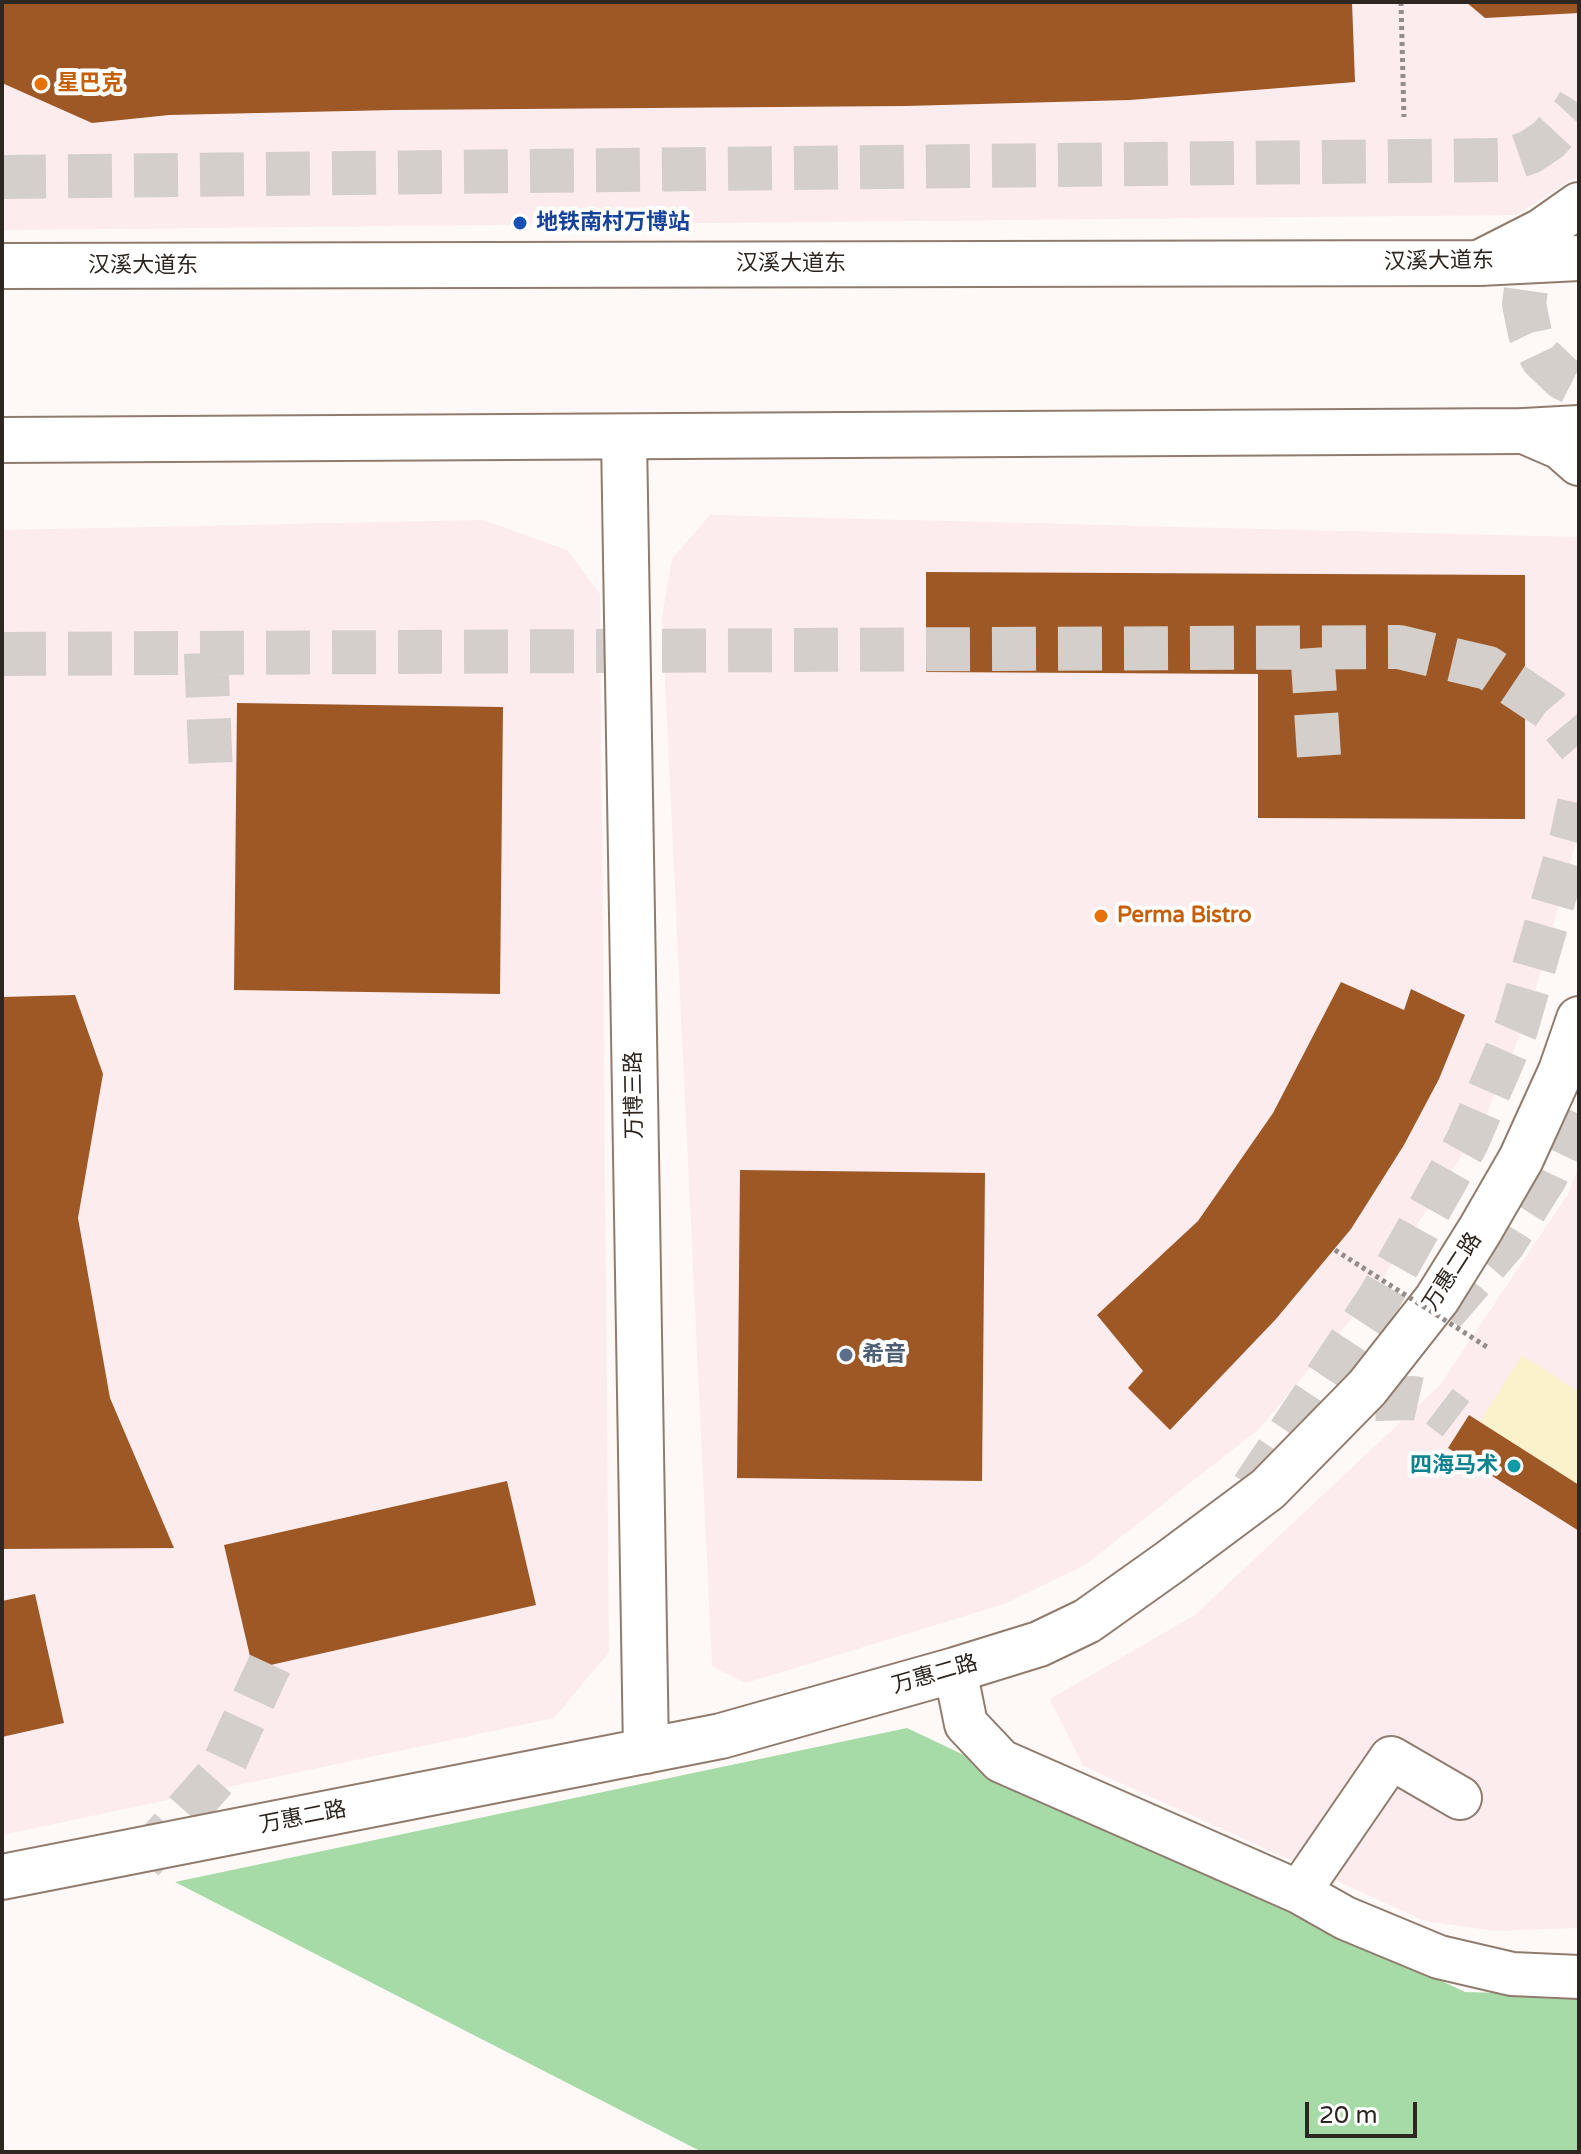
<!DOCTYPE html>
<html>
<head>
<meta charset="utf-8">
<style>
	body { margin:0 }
	#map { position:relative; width:1581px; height:2154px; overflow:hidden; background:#fef9f6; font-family:"Varela Round",sans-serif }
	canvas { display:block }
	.frame { position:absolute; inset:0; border:4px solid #2e2620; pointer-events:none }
	.scale { position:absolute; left:1305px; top:2102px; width:112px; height:36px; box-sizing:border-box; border:4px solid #2e2620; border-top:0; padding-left:10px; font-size:24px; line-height:28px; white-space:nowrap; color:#2e2620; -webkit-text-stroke:6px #fff; paint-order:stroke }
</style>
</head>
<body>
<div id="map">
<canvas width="1581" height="2154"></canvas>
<div class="frame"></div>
<div class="scale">20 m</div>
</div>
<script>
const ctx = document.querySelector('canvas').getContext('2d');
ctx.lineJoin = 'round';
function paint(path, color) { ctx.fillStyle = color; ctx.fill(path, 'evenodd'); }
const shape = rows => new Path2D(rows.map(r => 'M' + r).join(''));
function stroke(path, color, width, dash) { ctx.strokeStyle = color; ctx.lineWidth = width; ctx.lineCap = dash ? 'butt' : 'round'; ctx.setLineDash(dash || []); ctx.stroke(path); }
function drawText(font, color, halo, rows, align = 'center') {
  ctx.font = font + ' "Varela Round","Noto Sans SC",sans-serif'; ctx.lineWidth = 8; ctx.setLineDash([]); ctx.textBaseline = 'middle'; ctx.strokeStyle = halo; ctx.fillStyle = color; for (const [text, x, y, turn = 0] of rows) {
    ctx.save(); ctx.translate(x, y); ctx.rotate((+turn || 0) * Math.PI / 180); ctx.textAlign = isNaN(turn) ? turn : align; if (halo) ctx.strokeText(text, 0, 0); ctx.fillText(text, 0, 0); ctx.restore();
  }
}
paint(shape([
	[2,2,1579,2,1579,175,1517,215,2,230],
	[710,515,1579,537,1579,830,1529,1014,1482,1124,1376,1289,1259,1429,1085,1565,1004,1604,746,1683,712,1666,662,617,672,559],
	[483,520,567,550,600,594,609,1652,554,1718,2,1835,2,530],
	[1579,1166,1579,1928,1495,1931,1425,1921,1083,1766,1050,1699,1195,1615,1440,1385,1568,1194]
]), '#fcecee');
paint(shape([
	[907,1728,1465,1992,1579,1995,1579,2152,702,2152,175,1882]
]), '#a6dba8');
paint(shape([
	[1522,1355,1579,1392,1579,1485,1480,1422]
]), '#fbf1cb');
paint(shape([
	[2,2,1352,2,1355,82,1130,100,906,106,394,110,169,115,92,123,2,83],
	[1466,2,1579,2,1579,13,1485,18],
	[926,572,1525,575,1525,819,1258,818,1258,674,926,672],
	[237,703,503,707,500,994,234,990],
	[1341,982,1404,1010,1411,989,1465,1015,1439,1079,1404,1145,1351,1229,1276,1319,1170,1430,1128,1388,1143,1371,1097,1315,1198,1221,1273,1113],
	[75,995,103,1074,78,1218,110,1398,174,1548,2,1549,2,997],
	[740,1170,985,1173,982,1481,737,1478],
	[1469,1415,1579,1485,1579,1531,1448,1448],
	[507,1481,536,1605,253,1669,224,1545],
	[35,1594,64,1723,2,1737,2,1601]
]), '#9e5826');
stroke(shape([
	[2,177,1507,160,1530,152,1548,140,1573,113,1579,103],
	[1557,234,1541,251,1528,276,1524,304,1530,333,1542,358,1563,378,1579,386],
	[1312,648,1319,756],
	[206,653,211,775],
	[2,654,1399,647,1488,668,1548,708,1579,745],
	[1443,1313,1504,1243,1546,1176,1579,1107],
	[1375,1399,1413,1398,1435,1403,1456,1419],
	[1253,1488,1380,1297,1467,1142,1516,1029,1572,836,1579,803],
	[142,1861,219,1774,270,1664]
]), '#d4cfcb', 44, [44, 22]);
const minor = shape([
	[955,1670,966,1724,1001,1761,1299,1892,1345,1918,1439,1957,1512,1974,1579,1977],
	[1299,1892,1391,1758,1460,1798]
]);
const tertiary = shape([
	[1479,263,1542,231,1579,205],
	[1524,431,1561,447,1579,463],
	[624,438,646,1751],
	[2,1877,721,1736,955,1670,1039,1644,1087,1621,1170,1562,1268,1489,1367,1388,1437,1299,1480,1230,1521,1159,1561,1071,1579,1019]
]);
const secondary = shape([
	[2,266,1479,263,1579,258],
	[2,440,1524,431,1579,428]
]);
stroke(minor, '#907c6e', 46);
stroke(tertiary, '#907c6e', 48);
stroke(secondary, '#907c6e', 48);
stroke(shape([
	[1401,2,1404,117]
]), '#938c88', 5, [4, 4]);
stroke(minor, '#fff', 42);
stroke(tertiary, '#fff', 44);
stroke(secondary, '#fff', 44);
stroke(shape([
	[1335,1250,1487,1347]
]), '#938c88', 5, [4, 4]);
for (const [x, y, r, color] of [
	[41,84,8,"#e8710a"],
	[520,223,8,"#1a4fb4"],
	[1101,916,8,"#e8710a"],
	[846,1355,8,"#5c6f8a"],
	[1514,1466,8,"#0f9aa8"]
]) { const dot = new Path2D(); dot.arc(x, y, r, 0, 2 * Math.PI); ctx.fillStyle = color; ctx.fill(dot); stroke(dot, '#fff', 3); }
drawText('bold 22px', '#c56008', '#fff', [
	["星巴克",57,84],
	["Perma Bistro",1117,916]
], 'left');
drawText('bold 22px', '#164399', '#fff', [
	["地铁南村万博站",536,223]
], 'left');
drawText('22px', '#2e2620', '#fff', [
	["汉溪大道东",1439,262,-1],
	["汉溪大道东",791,264],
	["汉溪大道东",143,266],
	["万博三路",635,1095,-91],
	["万惠二路",1453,1272,-57],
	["万惠二路",935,1675,-16],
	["万惠二路",303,1818,-11]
]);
drawText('bold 22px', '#4e5e75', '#fff', [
	["希音",862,1355]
], 'left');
drawText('bold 22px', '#0d838f', '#fff', [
	["四海马术",1498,1466]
], 'right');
</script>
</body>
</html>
